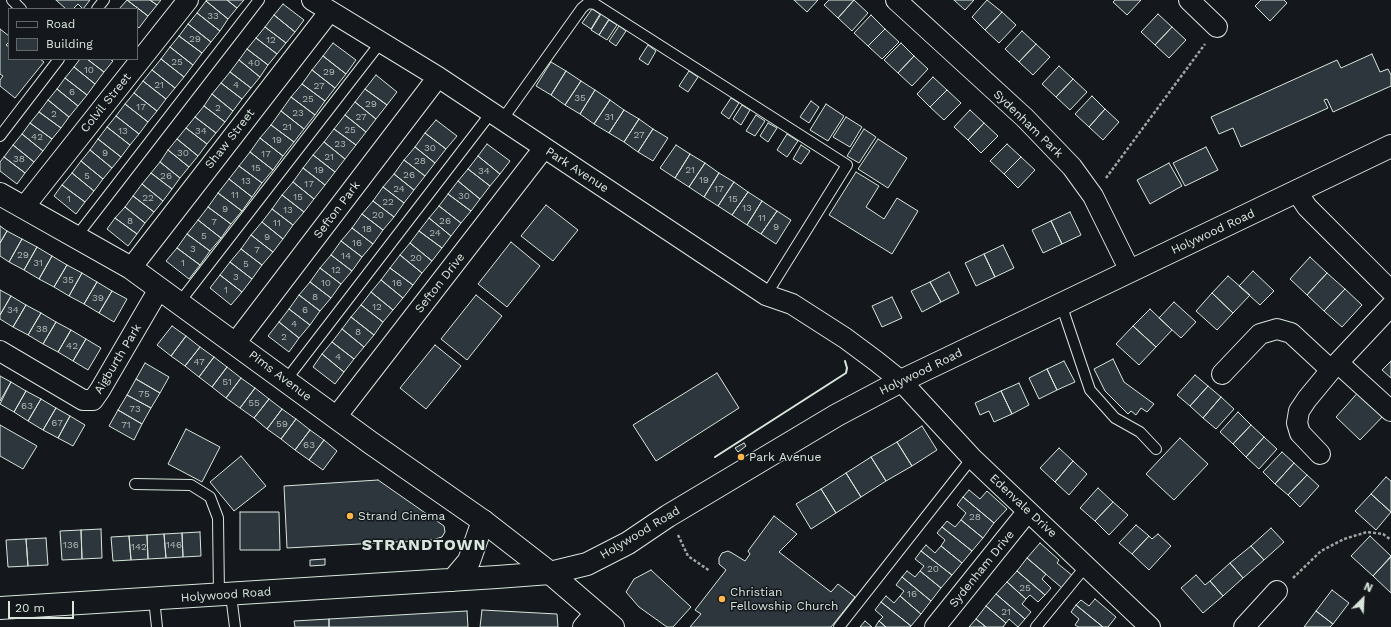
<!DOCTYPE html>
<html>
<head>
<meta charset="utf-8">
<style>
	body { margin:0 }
	#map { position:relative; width:1391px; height:627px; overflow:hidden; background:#14181c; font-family:"Work Sans",sans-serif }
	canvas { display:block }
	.legend { position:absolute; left:8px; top:8px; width:130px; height:52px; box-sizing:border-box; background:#14181c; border:1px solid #626a69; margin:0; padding:5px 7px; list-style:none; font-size:12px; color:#d8e6dc }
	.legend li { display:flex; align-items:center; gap:8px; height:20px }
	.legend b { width:20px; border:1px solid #626a69 }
	.north { position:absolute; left:1343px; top:579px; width:40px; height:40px; -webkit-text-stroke:3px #14181c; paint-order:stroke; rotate:24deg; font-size:11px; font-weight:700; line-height:16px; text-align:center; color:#d8e6dc }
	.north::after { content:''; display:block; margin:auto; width:14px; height:18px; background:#d8e6dc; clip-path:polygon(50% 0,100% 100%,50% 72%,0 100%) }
	.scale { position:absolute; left:8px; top:601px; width:66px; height:18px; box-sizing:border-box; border:2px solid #d8e6dc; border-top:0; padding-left:5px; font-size:12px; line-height:14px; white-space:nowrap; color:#d8e6dc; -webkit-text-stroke:3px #14181c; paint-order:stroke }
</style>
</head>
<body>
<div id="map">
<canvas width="1391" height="627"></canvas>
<ul class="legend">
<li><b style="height:5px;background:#14181c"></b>Road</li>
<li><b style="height:11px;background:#2c363c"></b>Building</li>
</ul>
<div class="north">N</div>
<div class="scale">20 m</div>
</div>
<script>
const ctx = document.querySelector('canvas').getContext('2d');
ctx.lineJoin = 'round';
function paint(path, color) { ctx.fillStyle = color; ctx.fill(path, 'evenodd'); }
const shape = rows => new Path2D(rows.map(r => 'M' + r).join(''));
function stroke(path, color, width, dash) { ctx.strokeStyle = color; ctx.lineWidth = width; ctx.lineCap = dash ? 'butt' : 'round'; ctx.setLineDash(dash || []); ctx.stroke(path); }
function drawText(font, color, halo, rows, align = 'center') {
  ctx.font = font + ' "Work Sans",sans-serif'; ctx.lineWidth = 3; ctx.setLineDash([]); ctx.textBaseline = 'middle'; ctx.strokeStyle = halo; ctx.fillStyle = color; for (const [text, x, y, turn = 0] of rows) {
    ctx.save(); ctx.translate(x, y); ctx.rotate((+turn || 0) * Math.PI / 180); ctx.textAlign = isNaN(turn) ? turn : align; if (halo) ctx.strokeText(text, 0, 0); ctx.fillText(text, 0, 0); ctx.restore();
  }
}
const building = shape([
	[56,0,90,0,83,9,78,4,73,9,66,9,56,0],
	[127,0,148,16,139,28,137,26,137,9,119,9,127,0],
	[127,0,150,0,157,5,148,16,127,0],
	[150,0,161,0,157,5,150,0],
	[207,0,227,0,237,8,228,19,206,1,207,0],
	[227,0,244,0,237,8,227,0],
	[794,0,818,0,807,12,794,0],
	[829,0,854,0,838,18,824,5,829,0],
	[854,0,868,13,852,31,838,18,854,0],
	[954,0,974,0,965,10,954,0],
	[987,0,1002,12,985,30,972,17,987,0],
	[1115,0,1141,0,1127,15,1113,2,1115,0],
	[1261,0,1284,0,1287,3,1270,21,1255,6,1261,0],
	[206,1,228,19,220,31,197,13,206,1],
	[283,4,304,20,295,32,274,15,283,4],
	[592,9,600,14,591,29,582,23,592,9],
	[1002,12,1016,25,999,43,985,30,1002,12],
	[197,13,220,31,211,42,188,24,197,13],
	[601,14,609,19,599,35,591,30,601,14],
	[1158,14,1172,27,1155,45,1141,32,1158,14],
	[274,15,295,32,286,43,265,27,274,15],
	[871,15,885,29,868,46,854,33,871,15],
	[609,20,617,25,607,40,599,35,609,20],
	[188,24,211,42,202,53,179,36,188,24],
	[619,26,626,31,616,46,609,41,619,26],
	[265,27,286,43,277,54,256,38,265,27],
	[1172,27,1186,40,1169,58,1155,45,1172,27],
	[0,29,9,36,9,42,6,45,9,47,9,59,40,59,44,62,15,98,0,86,0,80,3,76,0,74,0,29],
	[885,29,899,42,882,59,868,46,885,29],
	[1022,31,1036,44,1019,62,1005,49,1022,31],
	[179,36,202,53,193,65,170,47,179,36],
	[256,38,277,54,268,65,247,49,256,38],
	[333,43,356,60,346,74,323,56,333,43],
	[901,43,914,56,898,73,884,60,901,43],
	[1036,44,1050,57,1033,75,1019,62,1036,44],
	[648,45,656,51,648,65,639,59,648,45],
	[170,47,193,65,184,77,161,59,170,47],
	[247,49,268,65,260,77,239,60,247,49],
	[1372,54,1380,72,1388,69,1391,75,1391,86,1333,112,1327,99,1324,100,1328,108,1241,147,1233,128,1219,134,1211,117,1337,60,1341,68,1372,54],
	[323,56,346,74,335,88,312,70,323,56],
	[914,56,928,69,912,86,898,73,914,56],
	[80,59,87,59,104,72,95,84,74,67,80,59],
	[87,59,110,59,113,61,104,72,87,59],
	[161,59,184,77,175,88,152,70,161,59],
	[239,60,260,77,251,88,230,72,239,60],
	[551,62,566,71,551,95,536,86,551,62],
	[1059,66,1073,79,1056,97,1042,84,1059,66],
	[74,67,95,84,87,95,65,78,74,67],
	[152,70,175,88,166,99,143,81,152,70],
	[312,70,335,88,325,101,302,84,312,70],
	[566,71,581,81,565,105,551,95,566,71],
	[689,71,698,77,688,92,679,86,689,71],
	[230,72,251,88,242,99,221,83,230,72],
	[376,75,397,92,387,105,365,89,376,75],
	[933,77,947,90,930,107,917,94,933,77],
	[65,78,87,95,78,106,57,89,65,78],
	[1073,79,1087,92,1070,110,1056,97,1073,79],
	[143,81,166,99,157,111,134,93,143,81],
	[581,81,595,90,580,114,565,105,581,81],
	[221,83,242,99,233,111,212,94,221,83],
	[302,84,325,101,315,115,291,97,302,84],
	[57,89,78,106,69,117,48,100,57,89],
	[365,89,387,105,376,119,355,102,365,89],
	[595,90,610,100,594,124,580,114,595,90],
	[947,90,961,103,944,120,930,107,947,90],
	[134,93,157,111,148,122,125,104,134,93],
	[212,94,233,111,225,122,204,106,212,94],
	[1092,96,1105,109,1089,127,1075,114,1092,96],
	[291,97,315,115,304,129,281,111,291,97],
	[731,98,739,103,729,119,721,113,731,98],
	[48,100,69,117,61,128,39,112,48,100],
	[610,100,624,110,609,133,594,124,610,100],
	[811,101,819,107,809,123,800,117,811,101],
	[355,102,376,119,366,132,345,115,355,102],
	[125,104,148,122,139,134,116,116,125,104],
	[826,104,844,116,828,141,810,130,826,104],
	[742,105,750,110,741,125,733,119,742,105],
	[204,106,225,122,216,133,195,117,204,106],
	[1105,109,1119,122,1103,140,1089,127,1105,109],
	[624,110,639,119,624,142,609,133,624,110],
	[970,110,984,123,968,140,954,127,970,110],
	[281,111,304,129,294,142,271,125,281,111],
	[39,112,61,128,52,139,30,123,39,112],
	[345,115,366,132,356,145,334,129,345,115],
	[756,115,765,121,755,136,746,131,756,115],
	[116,116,139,134,130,145,107,127,116,116],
	[195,117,216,133,207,144,186,128,195,117],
	[846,117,862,127,850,147,833,137,846,117],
	[639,119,653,129,638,152,624,142,639,119],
	[436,120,457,136,446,149,425,133,436,120],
	[30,123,52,139,43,151,22,134,30,123],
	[768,123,777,128,768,142,760,136,768,123],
	[984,123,998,136,981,153,968,140,984,123],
	[271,125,294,142,283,156,260,138,271,125],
	[107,127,130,145,121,157,98,139,107,127],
	[186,128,207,144,198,156,177,139,186,128],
	[334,129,356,145,345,159,324,142,334,129],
	[653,129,668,138,653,161,638,152,653,129],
	[864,129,876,137,859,163,847,156,864,129],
	[425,133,446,149,435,163,415,147,425,133],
	[22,134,43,151,34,162,13,145,22,134],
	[787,134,798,141,787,157,777,150,787,134],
	[260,138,283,156,273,170,250,152,260,138],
	[98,139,121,157,112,168,90,150,98,139],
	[177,139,198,156,189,167,168,150,177,139],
	[878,139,907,158,888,188,858,169,878,139],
	[324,142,345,159,335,172,313,155,324,142],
	[487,144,510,161,500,174,478,156,487,144],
	[1007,144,1021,157,1004,174,990,161,1007,144],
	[13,145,34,162,25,173,4,157,13,145],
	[676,145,690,154,675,178,660,168,676,145],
	[801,145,810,151,801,164,793,159,801,145],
	[415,147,435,163,425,176,404,160,415,147],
	[1206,147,1218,170,1185,186,1173,163,1206,147],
	[90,150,112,168,103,179,81,161,90,150],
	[168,150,189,167,180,178,160,162,168,150],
	[250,152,273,170,262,183,239,166,250,152],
	[690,154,705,163,689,187,675,178,690,154],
	[313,155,335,172,325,185,303,168,313,155],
	[478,156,500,174,490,186,468,169,478,156],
	[4,157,25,173,17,184,0,171,0,162,4,157],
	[1021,157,1035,170,1018,188,1004,174,1021,157],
	[404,160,425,176,414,190,394,174,404,160],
	[81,161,103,179,94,191,72,173,81,161],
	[160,162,180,178,172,189,151,173,160,162],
	[705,163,719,173,704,197,689,187,705,163],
	[1169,163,1182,186,1150,204,1137,180,1169,163],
	[239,166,262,183,252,197,229,179,239,166],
	[303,168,325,185,314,199,293,182,303,168],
	[468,169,490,186,480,199,458,181,468,169],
	[856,172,879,186,866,207,884,219,897,198,918,211,892,254,829,215,856,172],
	[72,173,94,191,85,202,62,185,72,173],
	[151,173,172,189,163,201,142,184,151,173],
	[719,173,734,182,718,206,704,197,719,173],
	[394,174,414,190,404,203,383,187,394,174],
	[229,179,252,197,242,211,218,193,229,179],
	[458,181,480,199,471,211,448,194,458,181],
	[293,182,314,199,304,212,282,195,293,182],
	[734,182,748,192,732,215,718,206,734,182],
	[142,184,163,201,154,212,133,196,142,184],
	[62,185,85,202,76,214,54,196,62,185],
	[383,187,404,203,394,217,373,201,383,187],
	[748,192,762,201,747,225,732,215,748,192],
	[218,193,242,211,231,224,208,207,218,193],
	[448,194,471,211,461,223,439,206,448,194],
	[282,195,304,212,293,225,272,209,282,195],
	[133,196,154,212,145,223,125,207,133,196],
	[373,201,394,217,383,230,362,214,373,201],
	[762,201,777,211,761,234,747,225,762,201],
	[546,205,578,230,553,261,521,236,546,205],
	[439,206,461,223,451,236,429,218,439,206],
	[125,207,145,223,137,234,115,218,125,207],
	[208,207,231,224,221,238,198,220,208,207],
	[272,209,293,225,283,239,262,222,272,209],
	[777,211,791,220,776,244,761,234,777,211],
	[1070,212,1081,235,1062,244,1051,221,1070,212],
	[362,214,383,230,373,244,352,228,362,214],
	[115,218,137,234,128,246,107,229,115,218],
	[429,218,451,236,442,248,419,231,429,218],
	[198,220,221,238,210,251,187,234,198,220],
	[1051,221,1062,244,1043,253,1032,230,1051,221],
	[262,222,283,239,273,252,251,235,262,222],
	[0,226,7,231,0,243,0,226],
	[352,228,373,244,362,257,341,241,352,228],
	[7,231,22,239,9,262,0,256,0,243,7,231],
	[419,231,442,248,432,261,410,243,419,231],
	[187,234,210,251,200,265,177,248,187,234],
	[251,235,273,252,262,265,241,249,251,235],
	[22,239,37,247,24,270,9,262,22,239],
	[341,241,362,257,352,271,331,255,341,241],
	[511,242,540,266,507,307,478,284,511,242],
	[410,243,432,261,422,273,400,255,410,243],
	[1003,245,1014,268,995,277,984,254,1003,245],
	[37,247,52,256,39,279,24,270,37,247],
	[177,248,200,265,189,279,166,261,177,248],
	[241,249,262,265,252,279,230,262,241,249],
	[984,254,995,277,976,286,965,263,984,254],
	[331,255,352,271,341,284,320,268,331,255],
	[400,255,422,273,413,285,390,268,400,255],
	[52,256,67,265,54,287,39,279,52,256],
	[1310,257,1327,273,1307,295,1290,279,1310,257],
	[230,262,252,279,242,292,220,275,230,262],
	[67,265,82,273,69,296,54,287,67,265],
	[320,268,341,284,331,298,310,282,320,268],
	[390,268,413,285,403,298,381,280,390,268],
	[1253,271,1274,291,1260,305,1239,286,1253,271],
	[949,272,959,293,941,302,930,282,949,272],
	[82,273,97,282,84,304,69,296,82,273],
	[1327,273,1345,289,1324,311,1307,295,1327,273],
	[220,275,242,292,231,305,210,288,220,275],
	[1228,276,1250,295,1233,313,1212,293,1228,276],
	[381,280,403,298,393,310,371,292,381,280],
	[97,282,112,291,99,313,84,304,97,282],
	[310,282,331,298,320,311,299,295,310,282],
	[930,282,941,302,922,312,911,291,930,282],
	[1345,289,1362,305,1342,327,1324,311,1345,289],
	[0,290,11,296,0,315,0,290],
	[112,291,127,299,114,322,99,313,112,291],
	[371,292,393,310,383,322,361,305,371,292],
	[1212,293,1233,313,1217,330,1196,311,1212,293],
	[299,295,320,311,310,325,289,309,299,295],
	[476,295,502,316,467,360,441,339,476,295],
	[11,296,26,305,13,327,0,319,0,315,11,296],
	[892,297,902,318,882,327,872,306,892,297],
	[1174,302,1196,322,1181,338,1159,318,1174,302],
	[26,305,41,313,28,335,13,327,26,305],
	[361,305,383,322,374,335,351,317,361,305],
	[289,309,310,325,299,338,279,322,289,309],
	[1150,309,1172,330,1156,347,1133,326,1150,309],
	[41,313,56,322,43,344,28,335,41,313],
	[351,317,374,335,364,347,342,329,351,317],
	[56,322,71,330,58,352,43,344,56,322],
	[279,322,299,338,289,352,268,336,279,322],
	[172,326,186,336,171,356,157,345,172,326],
	[1133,326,1156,347,1139,365,1116,344,1133,326],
	[342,329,364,347,354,359,332,342,342,329],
	[71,330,86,339,73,361,58,352,71,330],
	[186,336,200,347,185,366,171,356,186,336],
	[86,339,101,348,88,370,73,361,86,339],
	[332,342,354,359,344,372,322,354,332,342],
	[435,345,461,366,426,409,400,388,435,345],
	[200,347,214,357,199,377,185,366,200,347],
	[322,354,344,372,335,384,313,367,322,354],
	[214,357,227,367,212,387,199,377,214,357],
	[1113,359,1124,382,1154,404,1147,412,1141,408,1136,415,1131,411,1128,414,1105,391,1094,369,1113,359],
	[1064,361,1075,382,1057,390,1047,369,1064,361],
	[1391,361,1391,378,1382,370,1391,361],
	[145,363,169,377,160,393,136,379,145,363],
	[227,367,241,378,226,398,212,387,227,367],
	[1047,369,1057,390,1039,399,1029,378,1047,369],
	[717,373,739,408,656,461,633,425,717,373],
	[1195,375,1208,386,1190,406,1177,395,1195,375],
	[0,376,11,382,0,401,0,376],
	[241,378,255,388,240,408,226,398,241,378],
	[136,379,160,393,151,408,127,395,136,379],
	[11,382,26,391,14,412,0,404,11,382],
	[1019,383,1029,405,1012,414,1001,391,1019,383],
	[1208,386,1221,397,1203,418,1190,406,1208,386],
	[255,388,269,399,254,418,240,408,255,388],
	[1362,388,1387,412,1360,440,1336,417,1362,388],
	[26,391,41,399,28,421,14,412,26,391],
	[1001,391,1012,414,994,422,989,411,980,415,975,403,1001,391],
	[127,395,151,408,142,424,118,410,127,395],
	[1221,397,1234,409,1216,429,1203,418,1221,397],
	[41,399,56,408,43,430,28,421,41,399],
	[269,399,282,409,267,429,254,418,269,399],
	[56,408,70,416,58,438,43,430,56,408],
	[282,409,296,419,281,439,267,429,282,409],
	[118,410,142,424,134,440,109,426,118,410],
	[1238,412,1251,425,1233,444,1220,432,1238,412],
	[70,416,85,425,73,446,58,438,70,416],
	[296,419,310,430,295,450,281,439,296,419],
	[0,425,37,446,23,469,0,456,0,425],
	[1251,425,1264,437,1246,457,1233,444,1251,425],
	[922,426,937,450,912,466,897,442,922,426],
	[186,429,220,447,202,482,168,464,186,429],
	[310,430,324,440,309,460,295,450,310,430],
	[1264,437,1277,449,1259,469,1246,457,1264,437],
	[1180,438,1208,464,1174,500,1146,474,1180,438],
	[324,440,337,451,323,470,309,460,324,440],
	[897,442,912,466,886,481,871,457,897,442],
	[744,443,746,446,738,452,735,448,744,443],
	[1059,448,1073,461,1055,482,1040,468,1059,448],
	[1282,452,1294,463,1275,484,1263,472,1282,452],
	[241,456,266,486,234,511,210,482,241,456],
	[871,457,886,481,861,497,846,473,871,457],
	[1073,461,1087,474,1069,495,1055,482,1073,461],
	[1294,463,1307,475,1288,495,1275,484,1294,463],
	[846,473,861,497,836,513,821,489,846,473],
	[1307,475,1319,486,1300,507,1288,495,1307,475],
	[1386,477,1391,481,1391,512,1371,494,1386,477],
	[378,480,444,526,445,532,442,537,432,540,287,548,284,486,378,480],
	[1098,488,1113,502,1095,521,1080,508,1098,488],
	[821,489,836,513,811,529,796,504,821,489],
	[969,490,980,499,987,491,1007,509,994,523,963,497,969,490],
	[1371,494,1391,512,1376,530,1355,511,1371,494],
	[963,497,994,523,983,538,961,520,966,513,957,505,963,497],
	[1113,502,1128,515,1109,535,1095,521,1113,502],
	[240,512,279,512,280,550,240,550,240,512],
	[774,516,797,534,779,552,831,592,838,584,855,597,831,627,690,627,701,614,695,610,726,570,719,564,719,558,722,553,728,551,732,553,745,561,750,554,748,551,774,516],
	[961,520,983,538,972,551,942,527,947,521,955,527,961,520],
	[1136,525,1149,536,1132,554,1119,543,1136,525],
	[942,527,972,551,962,563,941,546,945,540,937,533,942,527],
	[1271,528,1284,542,1264,560,1251,546,1271,528],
	[101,529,102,558,82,559,81,530,101,529],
	[81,530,82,559,62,560,60,531,81,530],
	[200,532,201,556,183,557,182,533,200,532],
	[182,533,183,557,166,558,164,534,182,533],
	[164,534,166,558,148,559,147,535,164,534],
	[1158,534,1171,546,1149,570,1132,554,1149,536,1152,539,1158,534],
	[147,535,148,559,131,560,129,536,147,535],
	[129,536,131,560,113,561,111,537,129,536],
	[1370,536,1391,556,1373,576,1351,556,1370,536],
	[46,538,48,565,28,566,26,539,46,538],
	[26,539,28,566,8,567,6,540,26,539],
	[1040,543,1059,560,1057,563,1073,576,1062,588,1027,558,1040,543],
	[926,545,935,553,941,546,962,563,952,575,921,551,926,545],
	[1251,546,1264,560,1243,578,1230,563,1251,546],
	[921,551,952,575,941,588,920,571,924,566,915,559,921,551],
	[1391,557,1391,593,1373,576,1391,557],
	[1027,558,1046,574,1042,579,1051,588,1045,595,1017,571,1027,558],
	[325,559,325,565,310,566,310,560,325,559],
	[1230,563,1243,578,1223,596,1210,581,1230,563],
	[651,570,691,607,673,627,667,627,639,607,626,592,634,579,651,570],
	[907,571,915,577,920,571,941,588,931,601,902,577,907,571],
	[1017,571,1045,595,1038,602,1030,595,1026,599,1007,582,1017,571],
	[1196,575,1205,585,1210,581,1223,596,1203,613,1181,588,1196,575],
	[902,577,931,601,921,614,900,596,904,591,896,585,902,577],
	[1007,582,1026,599,1022,604,1031,612,1025,619,996,594,1007,582],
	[1332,590,1349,603,1333,624,1316,611,1332,590],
	[996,594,1025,619,1018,627,1009,619,1006,623,986,606,996,594],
	[886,596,894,603,900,596,921,614,911,626,881,602,886,596],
	[1095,599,1116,617,1108,627,1103,627,1076,605,1081,600,1089,606,1095,599],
	[881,602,911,626,910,627,886,627,879,621,883,617,875,610,881,602],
	[1076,605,1103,627,1078,627,1075,625,1079,619,1071,612,1076,605],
	[986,606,1006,623,1003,627,986,627,976,619,986,606],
	[482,610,557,614,558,627,480,627,482,610],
	[467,611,468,627,329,627,329,619,467,611],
	[1316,611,1333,624,1330,627,1304,627,1316,611],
	[329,619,329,627,295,627,294,621,329,619],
	[976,619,986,627,969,627,976,619],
	[865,621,872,627,860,627,865,621],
	[879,621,886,627,875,627,879,621]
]);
paint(building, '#2c363c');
stroke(building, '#d8e6dc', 1);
const service = shape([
	[12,0,21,9],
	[97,9,104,0],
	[502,120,582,8,588,3,595,4,847,165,766,295],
	[0,136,59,59],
	[76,237,259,0],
	[179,303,381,42],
	[1061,304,1090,390,1115,418,1140,432,1156,449],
	[286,380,491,113],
	[135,484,191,485,210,497,218,518,219,595],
	[231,595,235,627],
	[154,599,157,627],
	[839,627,972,458],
	[1036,627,1086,566]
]);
const minor = shape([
	[312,0,438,77,766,295,792,304,845,338,876,361,901,381,972,458,1150,627],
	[896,0,1025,118,1072,167,1093,196,1130,271],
	[1189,0,1217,27],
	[1297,192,1307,207,1391,291],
	[24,207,188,0],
	[131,268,330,11],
	[236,342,438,77],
	[0,351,83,400,93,400,100,390,159,289],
	[1338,363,1391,411],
	[1222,374,1260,334,1277,329,1291,333,1331,370],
	[336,417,544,148],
	[1320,454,1300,433,1297,423,1299,411,1307,399,1331,370,1391,306],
	[583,627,596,612],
	[935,627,1028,511],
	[1244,627,1277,591]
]);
const tertiary = shape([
	[0,194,131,268,371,443,483,521,550,573]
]);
const secondary = shape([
	[550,573,613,627],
	[453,580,469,561,483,521],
	[0,608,497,577,550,573,587,564,628,543,668,516,837,415,901,381,1391,146]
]);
stroke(service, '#d8e6dc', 12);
stroke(minor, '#d8e6dc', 22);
stroke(tertiary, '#d8e6dc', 24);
stroke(secondary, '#d8e6dc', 24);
stroke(shape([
	[1106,178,1205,44],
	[678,535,688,556,710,571],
	[1293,578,1321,551,1344,539,1367,532,1383,534,1391,540]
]), '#9da8a2', 2.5, [3, 2]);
stroke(service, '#14181c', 10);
stroke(minor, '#14181c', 20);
stroke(tertiary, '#14181c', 22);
stroke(secondary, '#14181c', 22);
stroke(shape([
	[715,457,846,373,847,368,845,361]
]), '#d8e6dc', 2);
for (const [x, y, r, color] of [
	[741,457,4,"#ffb74d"],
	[350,516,4,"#ffb74d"],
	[722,599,4,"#ffb74d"]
]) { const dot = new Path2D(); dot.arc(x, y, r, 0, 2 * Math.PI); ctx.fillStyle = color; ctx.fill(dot); stroke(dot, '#14181c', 1.5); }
drawText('10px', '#adbab4', null, [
	["33",213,16],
	["29",195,39],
	["12",271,40],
	["25",177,62],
	["40",254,63],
	["10",89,70],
	["29",329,72],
	["21",159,85],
	["4",236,85],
	["27",319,86],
	["6",72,92],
	["35",580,98],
	["25",308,99],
	["29",371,104],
	["17",141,107],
	["2",218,108],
	["23",298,113],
	["2",54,114],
	["27",361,117],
	["31",609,117],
	["21",287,127],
	["25",350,130],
	["13",123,131],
	["34",201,131],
	["27",639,135],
	["42",37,137],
	["19",277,140],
	["23",340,144],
	["30",430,148],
	["9",105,153],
	["30",183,153],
	["17",266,154],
	["21",329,157],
	["38",19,159],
	["28",420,161],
	["15",256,168],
	["19",319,170],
	["21",690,170],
	["34",484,171],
	["26",409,175],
	["5",87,176],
	["26",166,176],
	["19",704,180],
	["13",246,181],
	["17",309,184],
	["24",399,189],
	["17",719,189],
	["11",235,195],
	["30",464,196],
	["15",298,197],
	["22",148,198],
	["1",69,199],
	["15",733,199],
	["22",388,202],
	["13",747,208],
	["9",225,209],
	["13",288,210],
	["20",378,215],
	["11",762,218],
	["8",130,221],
	["26",445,221],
	["7",214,222],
	["11",277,223],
	["9",776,227],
	["18",367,229],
	["24",435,233],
	["5",204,236],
	["9",267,237],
	["16",357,243],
	["3",193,249],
	["7",257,250],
	["29",23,255],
	["14",346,256],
	["20",416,258],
	["31",38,263],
	["1",183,263],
	["5",246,264],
	["12",336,270],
	["3",236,277],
	["35",68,280],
	["10",326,283],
	["16",397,283],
	["1",226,290],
	["8",315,297],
	["39",98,298],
	["12",377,307],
	["34",13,310],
	["6",305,310],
	["4",294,324],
	["38",42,329],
	["8",358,332],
	["2",284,337],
	["42",72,346],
	["4",338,357],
	["47",199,362],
	["51",227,382],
	["75",144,394],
	["55",254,403],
	["63",27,406],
	["73",135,409],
	["67",57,423],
	["59",282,424],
	["71",126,425],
	["63",309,445],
	["28",975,517],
	["136",71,545],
	["146",174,545],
	["142",139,547],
	["20",933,569],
	["25",1025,588],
	["16",912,594],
	["21",1006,612]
]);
drawText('12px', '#d8e6dc', '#14181c', [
	["Colvil Street",106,103,-51],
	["Sydenham Park",1028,124,44],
	["Shaw Street",230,139,-52],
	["Park Avenue",577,170,33],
	["Sefton Park",337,210,-53],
	["Holywood Road",1213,232,-25],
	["Sefton Drive",440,283,-52],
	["Aigburth Park",118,359,-59],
	["Holywood Road",921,372,-26],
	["Pims Avenue",280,376,37],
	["Edenvale Drive",1023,506,43],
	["Holywood Road",640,533,-31],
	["Sydenham Drive",982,569,-51],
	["Holywood Road",226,595,-4]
]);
drawText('12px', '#d8e6dc', '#14181c', [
	["Park Avenue",749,457],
	["Strand Cinema",358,516],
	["Christian",730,592],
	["Fellowship Church",730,606]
], 'left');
ctx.letterSpacing = '1px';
drawText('bold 16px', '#d8e6dc', '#14181c', [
	["STRANDTOWN",424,545]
]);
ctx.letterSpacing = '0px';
</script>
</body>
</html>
